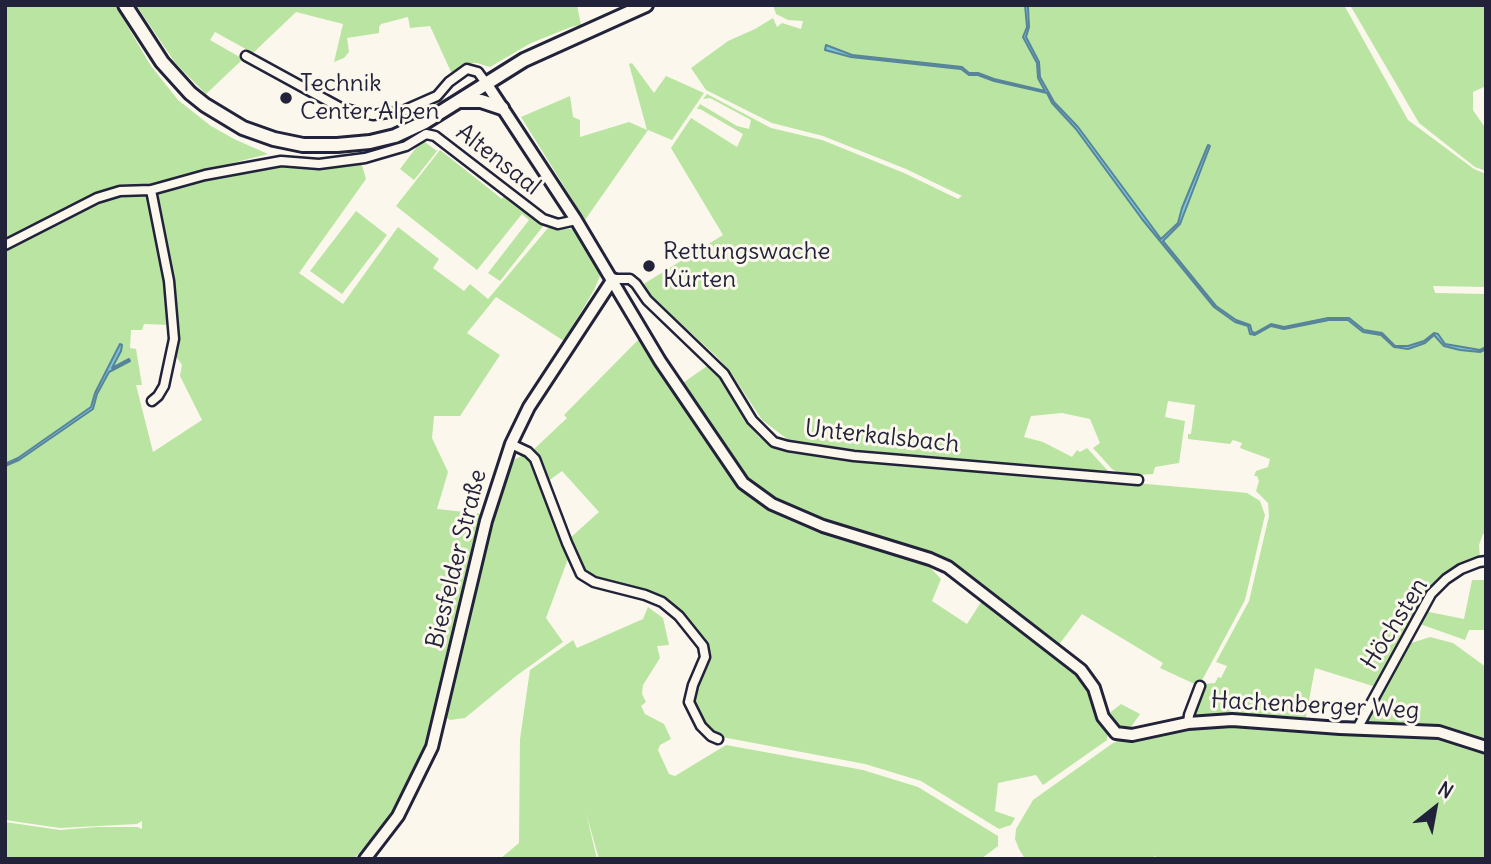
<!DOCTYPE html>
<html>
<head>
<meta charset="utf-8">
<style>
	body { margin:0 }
	#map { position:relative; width:1491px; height:864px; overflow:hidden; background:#fbf7ec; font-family:Delius,sans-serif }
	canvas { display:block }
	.frame { position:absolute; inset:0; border:7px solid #22223b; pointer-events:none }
	.north { position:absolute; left:1400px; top:773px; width:70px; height:70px; -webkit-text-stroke:5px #fbf7ec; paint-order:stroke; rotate:31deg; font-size:19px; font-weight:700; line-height:28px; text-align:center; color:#22223b }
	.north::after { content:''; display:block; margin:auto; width:24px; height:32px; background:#22223b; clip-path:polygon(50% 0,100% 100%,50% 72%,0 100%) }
</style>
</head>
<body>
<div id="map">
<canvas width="1491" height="864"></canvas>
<div class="frame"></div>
<div class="north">N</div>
</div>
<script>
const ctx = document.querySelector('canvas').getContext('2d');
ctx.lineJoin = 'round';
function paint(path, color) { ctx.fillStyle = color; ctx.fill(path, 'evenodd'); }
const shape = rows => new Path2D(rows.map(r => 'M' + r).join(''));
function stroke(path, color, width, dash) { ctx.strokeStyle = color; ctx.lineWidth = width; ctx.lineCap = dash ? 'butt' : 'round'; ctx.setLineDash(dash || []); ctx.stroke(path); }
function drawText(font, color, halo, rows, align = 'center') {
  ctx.font = font + ' Delius,sans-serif'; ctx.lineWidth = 6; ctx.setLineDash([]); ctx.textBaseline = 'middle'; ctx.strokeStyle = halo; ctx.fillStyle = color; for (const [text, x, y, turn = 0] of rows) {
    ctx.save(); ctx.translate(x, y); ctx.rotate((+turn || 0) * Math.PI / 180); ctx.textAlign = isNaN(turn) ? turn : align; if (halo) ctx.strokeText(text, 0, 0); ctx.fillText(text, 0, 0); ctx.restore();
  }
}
paint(shape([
	[5,5,115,5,151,66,178,100,211,126,234,139,268,154,201,171,158,186,116,190,5,242],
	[136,5,577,5,581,25,571,27,531,43,490,67,477,63,469,63,452,74,430,26,410,28,408,17,381,24,379,27,379,33,347,38,349,52,344,58,334,62,343,24,296,12,253,53,215,32,210,40,243,59,206,94,176,64],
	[773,5,1025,5,1027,27,1023,37,1037,63,1038,78,1046,91,994,79,978,73,969,73,962,67,852,55,830,48,830,46,826,45,825,49,851,57,962,69,969,75,978,75,994,81,1047,93,1052,103,1076,129,1143,219,1214,307,1235,322,1248,326,1251,334,1255,335,1271,326,1284,329,1329,320,1348,320,1363,332,1381,335,1395,348,1408,349,1425,343,1434,335,1437,336,1444,346,1460,350,1480,352,1486,349,1486,535,1483,534,1479,545,1480,559,1443,578,1439,577,1440,580,1426,594,1376,687,1315,668,1305,722,1193,718,1190,715,1204,684,1215,683,1218,677,1221,678,1227,666,1216,662,1249,601,1269,516,1268,503,1256,491,1259,481,1257,476,1254,476,1256,471,1268,467,1270,459,1240,448,1242,443,1233,440,1230,444,1188,439,1188,434,1191,434,1195,405,1168,401,1165,417,1185,421,1179,463,1155,467,1153,474,1123,476,1112,469,1093,448,1100,443,1090,419,1062,413,1031,416,1024,437,1043,442,1072,457,1077,450,1080,452,1087,448,1108,471,1107,475,802,444,790,441,762,420,731,373,716,356,650,295,642,285,723,235,671,148,691,118,737,147,743,134,700,109,697,109,700,104,737,126,749,129,751,120,710,98,703,99,707,94,771,128,822,140,904,173,958,199,962,196,906,169,823,136,772,123,706,90,691,68,728,41,755,29,773,18,777,27,782,23,801,29,803,21,788,20,776,14],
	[1027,5,1344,5,1408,120,1474,169,1486,174,1486,287,1433,286,1435,293,1486,294,1486,347,1480,350,1445,344,1438,334,1434,333,1424,341,1408,346,1395,346,1382,333,1364,330,1348,318,1328,318,1283,327,1271,324,1255,333,1252,332,1249,325,1236,320,1216,306,1163,241,1180,224,1209,145,1182,208,1178,223,1161,239,1078,127,1054,102,1040,77,1039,62,1026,37,1029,27],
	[1350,5,1486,5,1486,86,1473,92,1473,110,1486,129,1486,171,1475,167,1419,123],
	[632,63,654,93,666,76,704,93,672,140,648,130,585,220,521,117,570,96,573,117,580,120,580,137,629,122,647,130,629,64],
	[422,140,437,151,414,180,400,169],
	[440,150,502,199,505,193,544,225,500,281,488,273,529,220,522,214,477,270,396,206],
	[361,162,366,179,299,273,343,304,398,227,439,259,433,268,464,291,470,284,488,299,548,228,576,229,600,267,600,276,594,290,564,341,496,297,467,333,500,355,460,416,434,416,432,438,448,472,437,509,483,514,449,659,427,746,421,760,388,819,354,859,5,859,5,822,60,830,97,827,137,827,142,829,142,821,137,824,60,828,5,820,5,466,19,460,93,409,97,394,109,372,129,359,111,369,121,351,120,345,95,393,92,407,18,458,5,464,5,247,102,199,117,195,129,197,148,194,167,291,171,325,144,324,142,330,131,330,130,348,136,349,142,385,136,385,153,452,202,420,180,376,182,365,173,352,177,331,175,308,155,199,156,195,160,192,272,165,329,166],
	[356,211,387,235,342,294,310,271],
	[641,337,742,488,774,511,869,546,926,563,941,579,932,601,967,624,983,599,1082,677,1090,690,1098,719,1108,732,1107,740,1043,785,1036,775,998,783,995,811,1015,818,1011,825,999,829,921,781,865,764,722,737,710,729,694,703,694,689,705,644,674,605,666,598,599,580,588,576,581,568,569,539,599,512,562,471,547,482,540,456,531,452,567,418,564,415],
	[710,364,729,390,750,426,759,437,790,453,1238,492,1247,493,1260,501,1265,515,1245,600,1199,686,1160,668,1163,663,1082,614,1058,646,949,563,778,502,758,490,742,474,680,385],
	[524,455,531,462,535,471,569,556,546,618,563,642,516,676,465,718,450,720,444,716,484,547,510,469,515,459],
	[1472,580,1486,580,1486,630,1469,630,1465,640,1420,624,1418,622,1424,611,1464,619],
	[648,607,663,618,669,645,657,646,660,658,643,685,642,694,646,702,641,706,645,714,664,724,671,739,660,745,658,750,669,774,675,776,726,745,863,770,918,787,998,836,998,846,981,859,599,859,586,813,597,859,500,859,519,843,520,739,530,670,573,640,577,648,643,619],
	[1430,637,1453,643,1486,667,1486,744,1368,726,1364,720,1405,645],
	[1121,704,1140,714,1129,730,1124,731,1111,723,1107,715],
	[1207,724,1443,737,1486,751,1486,859,1158,859,1154,855,1155,859,1025,859,1019,849,1015,839,1016,829,1033,800,1113,743,1123,739]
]), '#bae4a1');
const water = shape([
	[1025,5,1028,7,1029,27,1026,37,1039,62,1040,77,1054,102,1078,127,1161,239,1178,223,1182,208,1208,145,1210,146,1180,224,1163,241,1216,306,1236,320,1250,325,1252,332,1255,333,1271,324,1284,327,1328,318,1349,318,1364,330,1382,333,1395,346,1408,346,1424,341,1434,333,1438,334,1445,344,1480,350,1486,347,1486,349,1480,352,1460,350,1444,346,1434,335,1425,343,1408,349,1394,347,1381,335,1363,332,1348,320,1329,320,1284,329,1271,326,1255,335,1250,334,1248,326,1235,322,1214,307,1142,219,1076,129,1052,103,1047,93,994,81,978,75,969,75,961,69,851,57,825,50,826,45,852,55,962,67,969,73,978,73,994,79,1045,91,1038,78,1037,63,1023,37,1027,27,1025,5],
	[120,344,122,345,121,351,112,368,129,359,130,361,109,372,97,394,93,409,19,460,5,466,5,464,18,458,91,407,95,393,120,344]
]);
paint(water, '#7bc6da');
stroke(water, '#57849a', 2);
const street = shape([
	[246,56,341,108,373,115,403,111,437,96,449,82,467,69,478,72,486,83],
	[151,190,169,281,174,339,164,386,158,396,152,401],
	[5,245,97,198,120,191,151,190,205,175,281,161,319,164,365,158,406,146,426,134,435,136,543,219,558,224,576,220],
	[613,279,630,279,636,284,647,300,724,374,752,420,774,442,788,446,854,456,1138,480],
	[511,444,528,452,535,459,567,543,581,574,594,582,645,595,662,602,679,616,703,646,705,657,693,685,689,702,701,726,711,736,718,739],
	[1188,723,1189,715,1200,686],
	[1357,729,1431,594,1446,579,1461,569,1479,562,1486,561]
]);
const secondary = shape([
	[486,83,576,220,660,361,743,483,772,504,823,526,930,559,948,567,1081,670,1094,688,1103,717,1116,733,1132,735,1188,723,1232,720,1340,728,1439,732,1486,747],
	[365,859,398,816,432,747,486,521,511,444,529,407,613,279]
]);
const primary = shape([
	[125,5,162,62,190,93,205,105,243,128,274,139,303,145,337,145,370,142,395,136,425,122,524,60,646,5],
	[459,101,481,101,502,108]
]);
stroke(street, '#22223b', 13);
stroke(secondary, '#22223b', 16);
stroke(primary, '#22223b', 18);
stroke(street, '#fbf7ec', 8);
stroke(secondary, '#fbf7ec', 10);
stroke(primary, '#fbf7ec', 12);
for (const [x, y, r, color] of [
	[286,98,7,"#22223b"],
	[649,266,7,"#22223b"]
]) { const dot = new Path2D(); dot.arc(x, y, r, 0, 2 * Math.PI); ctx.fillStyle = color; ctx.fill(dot); stroke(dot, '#fbf7ec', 2.5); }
drawText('24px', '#22223b', '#fbf7ec', [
	["Technik",300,84],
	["Center Alpen",300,112],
	["Rettungswache",663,252],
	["Kürten",663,280]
], 'left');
drawText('24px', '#22223b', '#fbf7ec', [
	["Altensaal",498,160,38],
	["Unterkalsbach",882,437,6],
	["Biesfelder Straße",457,559,-76],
	["Höchsten",1395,624,-58],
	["Hachenberger Weg",1315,706,3]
]);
</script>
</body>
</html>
